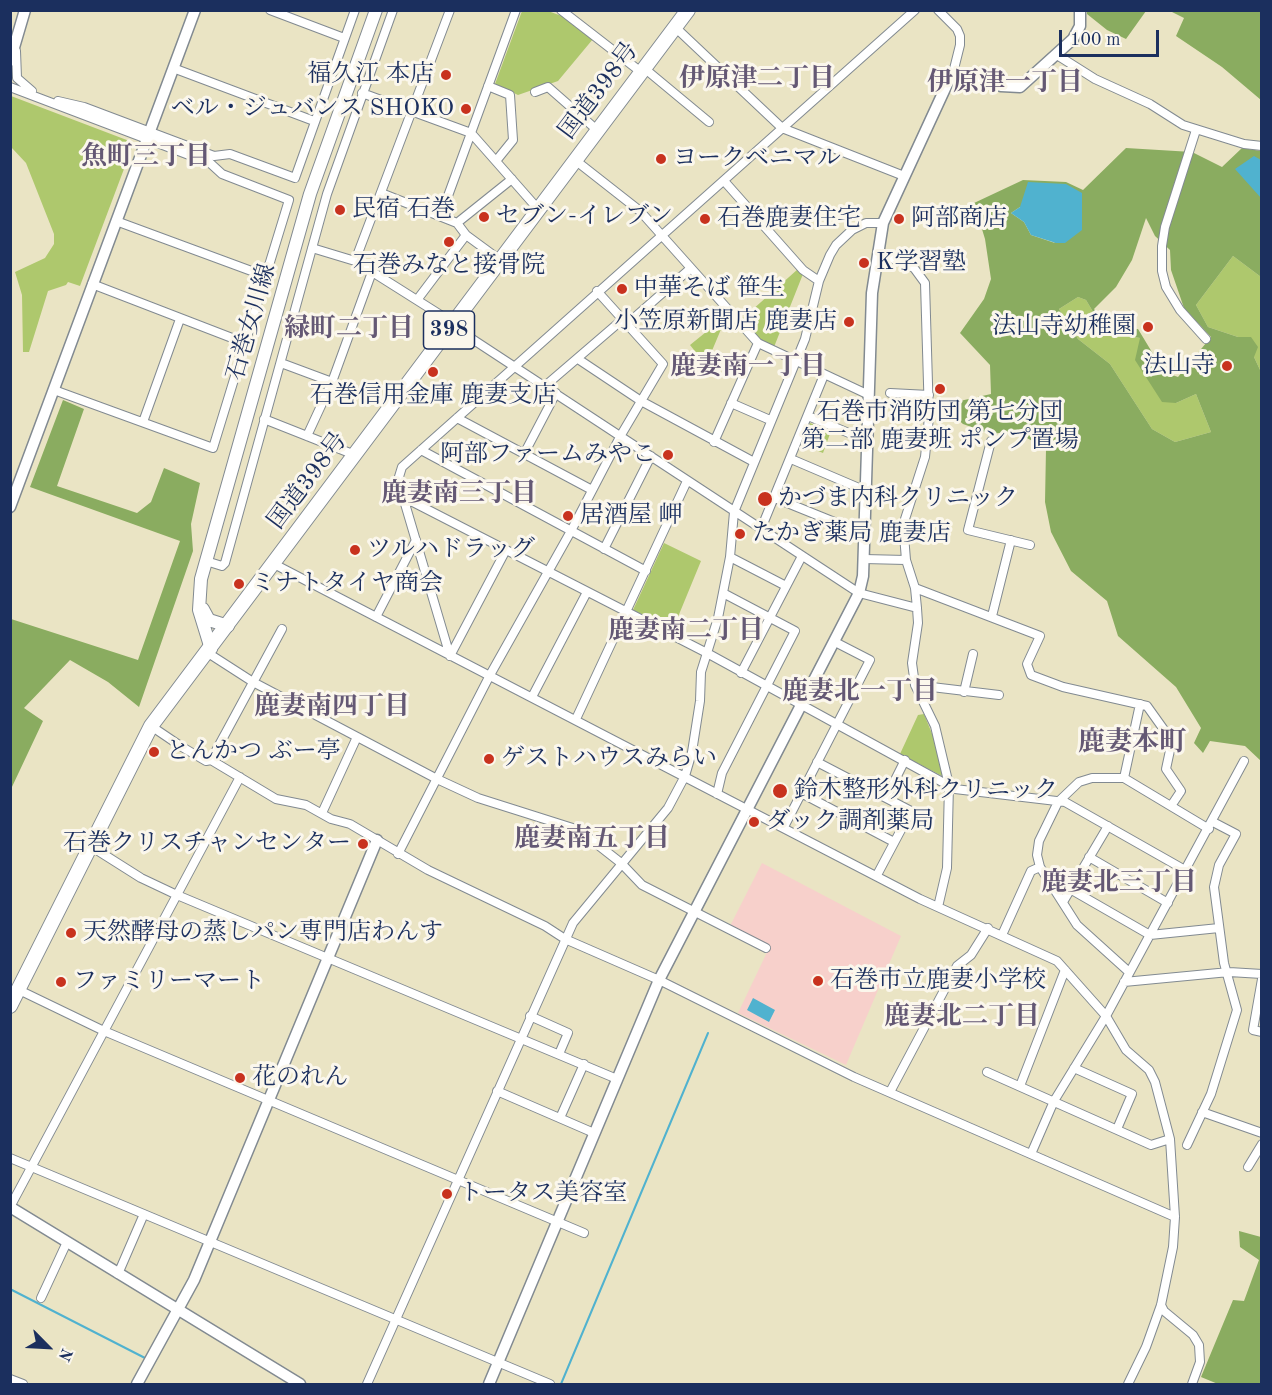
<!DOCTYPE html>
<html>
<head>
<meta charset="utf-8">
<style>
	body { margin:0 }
	#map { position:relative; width:1272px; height:1395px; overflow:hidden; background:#eae4c4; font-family:"Old Standard TT",serif }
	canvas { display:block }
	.frame { position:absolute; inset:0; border:12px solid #1b2f5e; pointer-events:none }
	.north { position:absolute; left:18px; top:1317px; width:60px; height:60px; -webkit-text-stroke:4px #fbf7ec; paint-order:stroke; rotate:114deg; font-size:16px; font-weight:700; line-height:24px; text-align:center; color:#1b2f5e }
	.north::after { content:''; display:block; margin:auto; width:21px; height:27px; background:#1b2f5e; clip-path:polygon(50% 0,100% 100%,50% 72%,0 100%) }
	.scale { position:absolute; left:1059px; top:30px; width:100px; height:27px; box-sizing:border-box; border:3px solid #1b2f5e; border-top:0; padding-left:8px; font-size:18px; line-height:21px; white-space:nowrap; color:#1b2f5e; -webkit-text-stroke:4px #fbf7ec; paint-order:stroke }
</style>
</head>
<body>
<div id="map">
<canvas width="1272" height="1395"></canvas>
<div class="frame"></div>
<div class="north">N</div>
<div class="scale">100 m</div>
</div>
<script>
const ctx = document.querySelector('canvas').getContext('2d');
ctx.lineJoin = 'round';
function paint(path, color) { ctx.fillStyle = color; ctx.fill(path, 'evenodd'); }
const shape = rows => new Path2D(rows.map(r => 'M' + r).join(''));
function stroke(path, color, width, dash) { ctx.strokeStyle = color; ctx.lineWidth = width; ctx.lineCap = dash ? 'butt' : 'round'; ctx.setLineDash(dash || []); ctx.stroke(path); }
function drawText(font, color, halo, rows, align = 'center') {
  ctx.font = font + ' "Old Standard TT","Noto Serif JP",serif'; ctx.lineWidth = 6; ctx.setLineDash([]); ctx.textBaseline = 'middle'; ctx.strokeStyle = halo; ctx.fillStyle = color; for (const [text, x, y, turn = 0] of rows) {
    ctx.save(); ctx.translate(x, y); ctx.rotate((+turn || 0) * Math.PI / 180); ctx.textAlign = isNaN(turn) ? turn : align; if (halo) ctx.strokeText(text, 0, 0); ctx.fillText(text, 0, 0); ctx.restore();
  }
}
paint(shape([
	[762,863,901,936,846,1065,738,1013,769,948,730,926]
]), '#f7d0cb');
paint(shape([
	[522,11,548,11,570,19,593,39,558,81,518,95,495,84],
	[11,96,132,142,133,145,80,286,68,282,66,285,48,291,29,352,23,352,22,295,15,272,45,258,54,244,54,234,26,163,11,147],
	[1233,256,1261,277,1261,372,1254,357,1238,337,1208,327,1196,305],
	[798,269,803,274,774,347,760,340,742,319],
	[1078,297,1086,300,1105,332,1140,338,1176,403,1196,394,1211,432,1175,442,1152,429,1110,364,1078,339,1059,309],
	[727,315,706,365,690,345],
	[810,423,831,431,823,453,801,444],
	[664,543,701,561,673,629,633,610],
	[924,714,935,741,944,777,900,754,918,715]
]), '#aec86d');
paint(shape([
	[1087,11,1087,10,1146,11,1126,39,1107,30,1087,14],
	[1170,11,1261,11,1261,100,1222,67,1176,36,1184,18],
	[1126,148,1192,152,1222,167,1242,148,1261,151,1261,277,1233,256,1196,305,1208,327,1238,337,1251,337,1258,347,1254,357,1261,372,1261,761,1245,746,1210,741,1203,753,1194,743,1201,728,1176,687,1118,636,1107,601,1071,571,1051,532,1045,502,1046,449,1015,431,991,434,963,424,942,405,991,394,990,365,960,333,984,299,991,279,985,239,974,203,1023,180,1066,182,1083,190],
	[1020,207,1055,243,1031,235,1024,222,1011,213],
	[1146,218,1155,236,1170,250,1171,270,1184,308,1211,337,1178,377,1164,372,1138,329,1110,330,1094,309,1116,287,1132,260],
	[1078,297,1086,300,1105,332,1140,338,1135,360,1162,402,1176,403,1196,394,1211,432,1175,442,1152,429,1110,364,1078,339,1059,309],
	[63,400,84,409,57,486,137,513,151,502,164,468,200,483,191,524,193,551,139,707,108,682,70,660,24,708,43,721,11,789,11,619,138,660,180,541,30,487],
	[1239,1231,1261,1237,1261,1384,1218,1384,1201,1377,1233,1300,1244,1301,1259,1260,1240,1247]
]), '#8aac60');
paint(shape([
	[1254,156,1261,160,1261,198,1235,169],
	[1028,182,1066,184,1082,193,1082,230,1065,243,1056,243,1031,235,1024,222,1011,213,1020,207],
	[753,998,775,1010,769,1022,747,1010]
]), '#50b2cf');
stroke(shape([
	[10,1289,145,1358],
	[561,1384,708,1033]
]), '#50b2cf', 2);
const minor = shape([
	[270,10,344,38],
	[561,10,641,72],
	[938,10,957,29,960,36,960,45,952,77],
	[675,27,782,128,904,176],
	[16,51,17,78,32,91],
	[1057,55,1095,79,1150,104,1183,125,1244,144,1262,146],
	[173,68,314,121],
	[644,68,709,122],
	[488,86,510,95,513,140,496,161],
	[10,87,210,163,222,174,289,200,213,448,54,390],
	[535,92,548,87,597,130],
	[362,93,471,133,538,209],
	[58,101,84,107,214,156,230,154,295,178,355,10],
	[1196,130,1165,227,1162,246,1162,271,1166,287,1180,310,1206,339],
	[575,160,640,211,758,343,869,395],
	[725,182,803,270,819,281],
	[381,193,457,223,466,235,500,260],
	[441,215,516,10],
	[116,221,265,276],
	[457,223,512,179],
	[312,248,355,261,450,321,457,329,859,593,917,608],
	[877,252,914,268,925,283,929,417,925,457,905,519,904,535,906,560,915,588,917,608,918,623,912,663,915,685,935,726,949,785,947,868,938,907],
	[355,261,450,10],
	[92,284,245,343],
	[417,300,466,235],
	[627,324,691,268],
	[578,359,641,401,754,462],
	[281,363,332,382],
	[545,386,623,319],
	[890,393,929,395],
	[731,403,770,420],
	[808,416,868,441],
	[457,418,592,490],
	[264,419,355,455],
	[143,422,180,319],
	[307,436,332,382,372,272],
	[991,441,968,530,1030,545],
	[714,442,758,343],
	[421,450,646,571],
	[524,454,556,393],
	[791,459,866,491],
	[403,497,707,653,955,789,1065,802,1185,870],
	[775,498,864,534],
	[761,529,824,375],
	[604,549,651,456],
	[730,557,786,586],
	[864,559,906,560],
	[206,561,222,566,225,563,327,194,393,10],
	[274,564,920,899,1057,961,1106,1016,1126,1050,1149,1070,1155,1082,1170,1139,1175,1217,1173,1247,1161,1305,1146,1347,1128,1384],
	[915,588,1040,636,1027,664,1031,675,1063,687,1147,706,1172,741,1166,769,1181,791,1171,806],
	[992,616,1011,540],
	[376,617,416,540],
	[208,653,253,682,437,779,478,798,579,830,621,863,642,885,766,948],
	[450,656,398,480,402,467,915,10],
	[450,656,506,550],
	[741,673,802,556],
	[915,685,999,695],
	[964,692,973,654],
	[532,697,587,592],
	[576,719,687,481],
	[151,726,182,747,206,761,211,760,276,799,306,805,331,819,350,824,428,870,545,926,565,939,659,980,854,1077,1175,1217],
	[211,760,282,629],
	[817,762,911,811,877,875],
	[1124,778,1140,704],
	[801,793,894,842],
	[717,794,722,773,795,631,723,593],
	[886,798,905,760],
	[322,813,357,737],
	[784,827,870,660,835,642],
	[92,847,141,878,177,895,617,1079],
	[398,854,490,675,571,531,621,435,663,364,597,291],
	[1089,857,1168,903],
	[1070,889,1150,935,1219,928],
	[1063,902,1108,826],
	[1002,935,1031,871,1040,867],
	[1129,972,1077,925,1040,867,1037,855,1039,841,1058,802,1079,782,1092,778,1124,778,1209,829],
	[1262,979,1253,1030,1262,1032],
	[1124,982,1229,972,1262,974],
	[19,990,104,1031,584,1233],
	[530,1016,568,1033,559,1054],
	[1074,1068,1132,1094,1117,1129],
	[987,1072,1151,1145,1170,1139],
	[1020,1086,1065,970],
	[497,1091,594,1133],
	[890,1092,957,966,971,955,988,928],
	[1202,1112,1262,1133],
	[560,1118,584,1064],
	[1187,1145,1211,1094,1237,1010,1224,963,1214,887,1219,865,1236,834,1213,822],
	[1031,1154,1054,1101,1106,1016,1244,761],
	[10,1158,550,1384],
	[1248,1167,1262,1144],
	[10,1207,240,777],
	[118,1274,144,1214],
	[41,1298,67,1242],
	[1161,1305,1164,1311,1193,1335,1199,1345,1200,1362,1192,1384],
	[10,1379,23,1384],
	[367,1384,573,923,668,808,685,776,692,752,700,701,701,672,718,618,730,557,734,512,805,339,819,281,830,255,836,245,852,230,866,223,883,223]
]);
const tertiary = shape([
	[10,61,25,10],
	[10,507,195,10],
	[10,1207,300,1384],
	[137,1384,194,1280,377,840],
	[489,1384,659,980,859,593,863,576,872,293,883,223,949,80,956,75,961,75,1001,86,1020,87,1073,39,1080,26,1080,10]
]);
const secondary = shape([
	[203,609,209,620,228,626],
	[211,649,199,610,201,579,310,194,376,10]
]);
const trunk = shape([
	[10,1006,151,726,688,10]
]);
stroke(minor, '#828a91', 10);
stroke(tertiary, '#828a91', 13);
stroke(secondary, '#828a91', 14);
stroke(trunk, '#828a91', 16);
stroke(minor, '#fff', 8);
stroke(tertiary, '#fff', 10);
stroke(secondary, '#fff', 12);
stroke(trunk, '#fff', 14);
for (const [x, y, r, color] of [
	[446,75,6,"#c8321e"],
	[466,109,6,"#c8321e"],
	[661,159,6,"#c8321e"],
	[340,210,6,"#c8321e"],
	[484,217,6,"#c8321e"],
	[705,219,6,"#c8321e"],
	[899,219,6,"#c8321e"],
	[449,242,6,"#c8321e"],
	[864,263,6,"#c8321e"],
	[622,289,6,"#c8321e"],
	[849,322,6,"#c8321e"],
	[1148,327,6,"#c8321e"],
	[1227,366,6,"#c8321e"],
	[433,372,6,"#c8321e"],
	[940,389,6,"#c8321e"],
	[668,455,6,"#c8321e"],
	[765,499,8,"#c8321e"],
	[568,516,6,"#c8321e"],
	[740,534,6,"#c8321e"],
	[355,550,6,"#c8321e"],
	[239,584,6,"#c8321e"],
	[154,752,6,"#c8321e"],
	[489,759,6,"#c8321e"],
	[780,791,8,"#c8321e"],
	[754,822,6,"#c8321e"],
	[363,844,6,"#c8321e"],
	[71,933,6,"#c8321e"],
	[818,981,6,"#c8321e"],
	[61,982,6,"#c8321e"],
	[240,1078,6,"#c8321e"],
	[447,1194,6,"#c8321e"]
]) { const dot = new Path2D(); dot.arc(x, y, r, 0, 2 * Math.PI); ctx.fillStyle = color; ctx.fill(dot); stroke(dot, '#fbf7ec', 2); }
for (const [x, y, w] of [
	[449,330,51]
]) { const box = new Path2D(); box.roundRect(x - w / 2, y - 19, w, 38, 4.5); ctx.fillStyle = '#fbf7ec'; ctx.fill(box); stroke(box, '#1b2f5e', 1.5); }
drawText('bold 22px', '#1b2f5e', null, [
	["398",449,330]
]);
drawText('24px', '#1b2f5e', '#fbf7ec', [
	["福久江 本店",434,75,"right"],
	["ベル・ジュバンス SHOKO",454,109,"right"],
	["ヨークベニマル",673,159],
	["民宿 石巻",352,210],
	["セブン-イレブン",496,217],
	["石巻鹿妻住宅",717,219],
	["阿部商店",911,219],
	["K学習塾",876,263],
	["石巻みなと接骨院",449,266,"center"],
	["中華そば 笹生",634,289],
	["小笠原新聞店 鹿妻店",837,322,"right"],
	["法山寺幼稚園",1136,327,"right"],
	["法山寺",1215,366,"right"],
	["石巻信用金庫 鹿妻支店",433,396,"center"],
	["石巻市消防団 第七分団",940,413,"center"],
	["第二部 鹿妻班 ポンプ置場",940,441,"center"],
	["阿部ファームみやこ",656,455,"right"],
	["かづま内科クリニック",778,499],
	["居酒屋 岬",580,516],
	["たかぎ薬局 鹿妻店",752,534],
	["ツルハドラッグ",367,550],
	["ミナトタイヤ商会",251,584],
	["とんかつ ぶー亭",166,752],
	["ゲストハウスみらい",501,759],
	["鈴木整形外科クリニック",794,791],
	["ダック調剤薬局",766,822],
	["石巻クリスチャンセンター",351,844,"right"],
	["天然酵母の蒸しパン専門店わんす",83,933],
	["石巻市立鹿妻小学校",830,981],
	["ファミリーマート",73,982],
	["花のれん",252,1078],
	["トータス美容室",459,1194]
], 'left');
drawText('24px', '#1b2f5e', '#fbf7ec', [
	["国道398号",599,91,-53],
	["石巻女川線",252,322,-74],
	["国道398号",308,481,-53]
]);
drawText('bold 26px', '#645874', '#fbf7ec', [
	["伊原津二丁目",757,79],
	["伊原津一丁目",1005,83],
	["魚町三丁目",146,157],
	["緑町二丁目",349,329],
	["鹿妻南一丁目",748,367],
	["鹿妻南三丁目",459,494],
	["鹿妻南二丁目",686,631],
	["鹿妻北一丁目",860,692],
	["鹿妻南四丁目",332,707],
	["鹿妻南五丁目",592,839],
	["鹿妻北三丁目",1119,883],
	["鹿妻北二丁目",962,1017]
]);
drawText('bold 27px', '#645874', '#fbf7ec', [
	["鹿妻本町",1132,743]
]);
</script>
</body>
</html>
